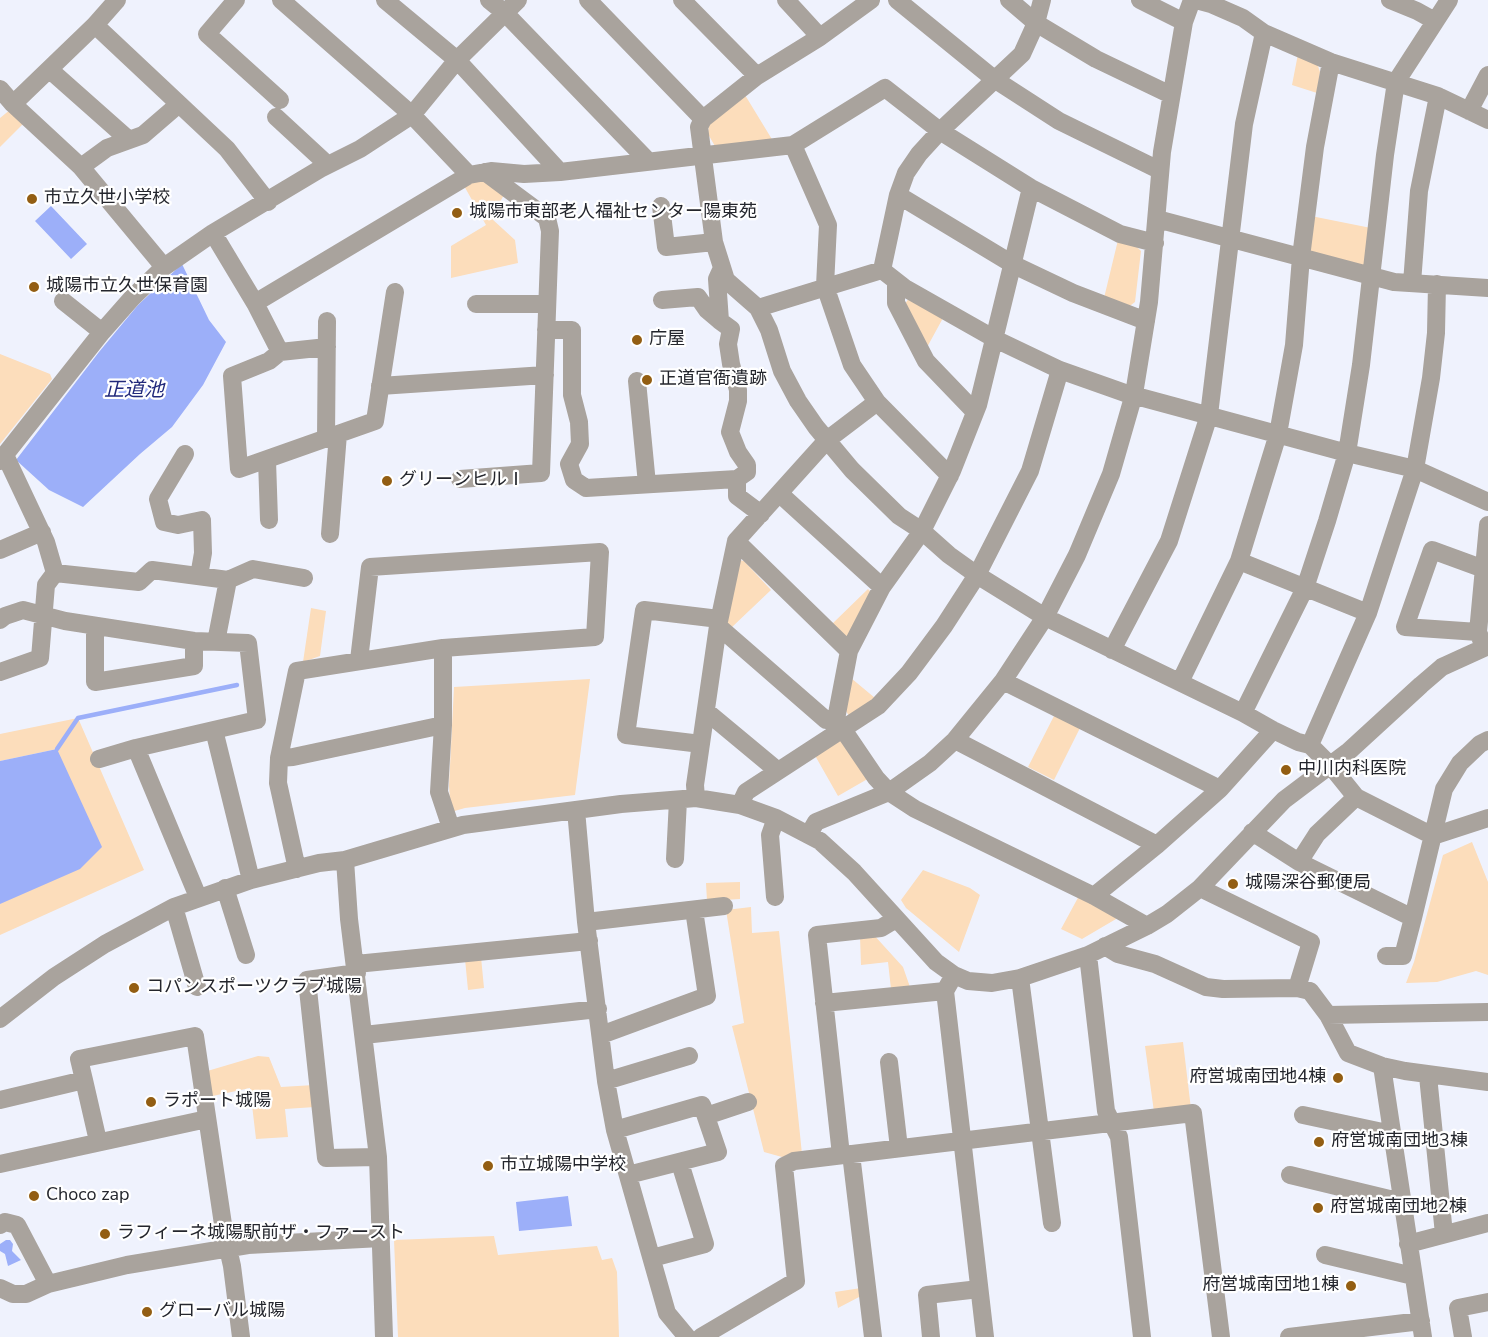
<!DOCTYPE html>
<html>
<head>
<meta charset="utf-8">
<style>
	body { margin:0 }
	canvas { display:block; background:#eff2fd }
</style>
</head>
<body>
<canvas width="1488" height="1337"></canvas>
<script>
const ctx = document.querySelector('canvas').getContext('2d');
ctx.lineJoin = 'round';
function paint(path, color) { ctx.fillStyle = color; ctx.fill(path, 'evenodd'); }
const shape = rows => new Path2D(rows.map(r => 'M' + r).join(''));
function stroke(path, color, width, dash) { ctx.strokeStyle = color; ctx.lineWidth = width; ctx.lineCap = dash ? 'butt' : 'round'; ctx.setLineDash(dash || []); ctx.stroke(path); }
function drawText(font, color, halo, rows, align = 'center') {
  ctx.font = font + ' "Nunito Sans","Noto Sans JP",sans-serif'; ctx.lineWidth = 4.5; ctx.setLineDash([]); ctx.textBaseline = 'middle'; ctx.strokeStyle = halo; ctx.fillStyle = color; for (const [text, x, y, turn = 0] of rows) {
    ctx.save(); ctx.translate(x, y); ctx.rotate((+turn || 0) * Math.PI / 180); ctx.textAlign = isNaN(turn) ? turn : align; if (halo) ctx.strokeText(text, 0, 0); ctx.fillText(text, 0, 0); ctx.restore();
  }
}
paint(shape([
	[1298,54,1317,63,1320,72,1317,93,1292,85],
	[745,95,773,141,716,148,708,134,709,122],
	[11,109,25,122,0,147,0,118],
	[483,177,505,193,491,218,515,240,518,263,451,278,451,246,486,225,463,184],
	[1311,216,1371,228,1366,270,1306,252],
	[1118,240,1135,245,1141,251,1135,302,1127,308,1104,298],
	[909,298,943,318,925,351,905,304],
	[0,354,50,374,52,379,0,444],
	[739,560,744,561,771,590,731,628,727,623],
	[868,589,871,592,846,639,831,625],
	[311,608,326,611,320,656,303,662],
	[851,678,875,698,849,716,846,711],
	[590,679,575,795,465,808,451,812,449,786,454,687],
	[1055,714,1081,726,1054,780,1028,767],
	[78,718,144,870,0,935,0,904,57,749,0,761,0,734],
	[842,736,871,777,838,796,813,752],
	[1472,842,1488,882,1488,975,1476,971,1437,982,1406,983,1414,962,1443,855],
	[923,870,970,888,980,895,959,952,906,908,901,900],
	[740,882,740,899,707,901,706,883],
	[1080,894,1114,912,1116,919,1082,939,1061,929],
	[751,907,752,933,779,931,802,1154,782,1157,764,1152,732,1026,744,1023,726,910],
	[873,934,903,967,910,987,891,989,888,962,861,965,860,936],
	[481,957,484,988,468,990,465,959],
	[1183,1042,1191,1109,1154,1112,1145,1046],
	[258,1056,269,1057,281,1087,314,1085,315,1107,285,1109,288,1137,256,1139,250,1088,208,1097,204,1072],
	[494,1236,498,1255,597,1246,602,1260,612,1258,617,1272,619,1337,398,1337,394,1240],
	[861,1288,861,1296,838,1308,835,1292]
]), '#fcddbb');
paint(shape([
	[51,206,87,244,71,259,35,221],
	[182,264,209,320,226,342,203,385,172,427,140,454,83,507,49,490,16,460,99,352,138,305],
	[57,749,102,847,80,869,0,904,0,761],
	[568,1196,572,1226,519,1231,516,1202],
	[6,1240,10,1240,13,1244,12,1251,21,1260,8,1266,5,1254,0,1251,0,1244]
]), '#9caff9');
stroke(shape([
	[57,749,78,718,237,685]
]), '#9caff9', 4.5);
stroke(shape([
	[236,0,207,34,280,100],
	[281,0,412,115,469,175],
	[385,0,457,60,560,172],
	[489,0,505,13,648,161],
	[588,0,703,119],
	[682,0,757,76],
	[786,0,820,37],
	[871,0,820,37,757,76,703,119,699,127,714,242,726,280,758,308,769,330,782,371,798,401,816,427,852,470,899,516,922,531,949,555,977,575,1045,617,1243,713,1273,730,1298,742,1310,745,1331,766,1356,797,1433,836,1488,818],
	[897,0,994,79,1059,121,1159,170],
	[1009,0,1036,23,1096,59,1171,95],
	[1140,0,1184,22],
	[1196,0,1211,4,1243,18,1264,33,1331,62,1438,96,1488,120],
	[1390,0,1417,11,1435,21],
	[95,25,117,0],
	[50,70,129,140],
	[0,89,13,104,81,167,164,267],
	[13,104,95,25,227,149,268,202],
	[1469,111,1488,75],
	[276,117,328,165],
	[793,145,828,225,825,286,852,365,877,402,950,476],
	[81,167,107,148,143,135,179,104],
	[1031,188,978,405,952,471,922,531,882,587,849,651,836,719,876,778,889,792,915,809,1094,896,1147,926],
	[898,195,1014,265,1073,293,1146,321],
	[661,206,666,247,714,242],
	[1157,219,1394,282,1488,288],
	[213,233,255,303,469,175,491,171,524,174,560,172,793,145,885,88,940,131,1031,188,1120,234,1155,243],
	[722,268,717,279,720,321,731,329,728,344,731,364,738,390,738,401,730,432,738,452,747,465,747,472,737,479],
	[882,270,905,288,995,339,1060,370,1125,393,1347,453,1415,469,1488,502],
	[882,270,898,195,906,173,919,154,940,131,1022,54,1036,23,1042,0],
	[896,281,896,303,926,361,975,412],
	[1412,283,1419,191,1438,96],
	[662,300,698,297,707,310,720,321],
	[63,301,102,332],
	[255,303,280,352,269,361,232,376,239,469,375,421,395,292],
	[476,304,547,304],
	[758,308,882,270],
	[546,330,572,330,572,395,579,422,580,444,569,464,574,480,586,488,737,479,737,496,761,514],
	[280,352,327,347],
	[637,381,647,484],
	[380,386,545,375],
	[326,439,327,321],
	[185,454,158,499,164,522,178,525,202,520,203,553,199,576],
	[267,460,269,520],
	[0,461,102,332,132,298,164,267,213,233,320,169,360,149,412,115,457,60,518,0],
	[460,479,541,473,550,231,547,218,485,172],
	[780,494,882,587],
	[330,534,338,434],
	[736,541,849,651],
	[0,550,42,532],
	[1239,561,1368,613],
	[55,573,139,582,152,570,228,580],
	[0,620,5,616,23,610,65,621,194,641,248,643,257,720,136,748,198,897],
	[95,626,95,682,194,666,194,641],
	[718,626,826,720,836,719],
	[1478,632,1405,627,1432,550,1484,569],
	[216,642,228,580,253,569,304,578],
	[1482,642,1478,632,1488,525],
	[1112,650,1169,541,1209,415,1244,124,1264,33],
	[359,660,370,567,600,552,595,637,443,648],
	[0,672,40,658,46,585,55,573,46,542,5,455],
	[1003,681,1220,789],
	[1180,682,1239,561,1278,434,1294,345,1301,257,1315,147,1331,62],
	[707,712,778,771],
	[1243,713,1305,588,1327,521,1347,453,1361,365,1385,155,1396,82,1449,0],
	[214,730,251,880],
	[955,740,1157,845],
	[701,744,626,735,644,610,719,619],
	[1310,745,1368,613,1415,469,1431,378,1436,333,1437,284],
	[279,758,293,757,443,725],
	[99,759,136,748],
	[696,798,695,785,718,626,736,541,827,440,877,402],
	[740,805,746,792,878,706,909,673,944,626,977,575,1030,471,1060,370],
	[576,810,586,922,606,1081,615,1130,667,1313,687,1337],
	[1252,832,1299,862,1413,918,1444,789,1460,763,1480,744,1488,740],
	[809,834,816,822,889,792,930,763,955,740,1003,681,1045,617,1077,555,1111,474,1134,394,1149,302,1162,152,1184,22,1192,0],
	[675,859,678,800],
	[345,860,349,919,378,1157,384,1337],
	[1299,862,1317,834,1356,797],
	[297,869,278,783,279,758,297,671,443,648,443,725,439,792,451,828],
	[225,888,246,955],
	[1200,888,1311,942,1297,988],
	[1094,896,1157,845,1220,789,1273,730],
	[775,897,770,835,776,818],
	[174,907,197,987],
	[586,922,724,906],
	[1105,946,1118,954,1155,964,1206,987,1223,989,1297,988,1310,991,1328,1015,1348,1053,1382,1066,1405,1071,1488,1082],
	[1088,955,1106,1111,1119,1137,1142,1337],
	[1386,956,1403,956,1413,918],
	[356,964,589,941],
	[357,973,307,980,326,1158,378,1157],
	[954,975,945,991,985,1337],
	[1020,978,1052,1223],
	[824,1003,945,991],
	[1328,1015,1488,1012],
	[0,1019,54,977,105,944,174,907,251,880,319,863,345,860,463,825,621,804,696,798,740,805,776,818,820,841,854,872,936,962,954,975,968,981,992,983,1020,978,1088,955,1147,926,1167,914,1200,888,1284,800,1349,751,1421,685,1442,667,1488,646],
	[364,1035,598,1009],
	[601,1035,707,996,694,910],
	[889,1062,899,1148],
	[1382,1066,1423,1337],
	[1428,1076,1444,1234],
	[84,1080,98,1141],
	[606,1081,689,1056],
	[0,1100,84,1080,79,1059,195,1036,224,1231,232,1266,241,1337],
	[1303,1115,1392,1134],
	[706,1116,748,1102],
	[615,1130,702,1105,718,1152,628,1175],
	[851,1154,873,1337],
	[841,1155,817,935,881,928,896,919],
	[0,1164,207,1119],
	[1290,1175,1402,1202],
	[0,1225,5,1222,17,1225,48,1284],
	[1408,1244,1488,1223],
	[1325,1255,1413,1276],
	[652,1258,705,1244,680,1163],
	[0,1288,13,1294,26,1294,48,1284,127,1265,248,1245,381,1238],
	[701,1337,796,1281,784,1166,794,1161,1193,1113,1221,1337],
	[931,1337,927,1295,979,1289],
	[1289,1337,1421,1321],
	[1463,1337,1458,1308,1488,1302]
]), '#a9a39d', 18);
for (const [x, y, r, color] of [
	[32,199,6,"#935e13"],
	[457,213,6,"#935e13"],
	[34,287,6,"#935e13"],
	[637,340,6,"#935e13"],
	[647,380,6,"#935e13"],
	[387,481,6,"#935e13"],
	[1286,770,6,"#935e13"],
	[1233,884,6,"#935e13"],
	[134,988,6,"#935e13"],
	[1338,1078,6,"#935e13"],
	[151,1102,6,"#935e13"],
	[1319,1142,6,"#935e13"],
	[488,1166,6,"#935e13"],
	[34,1196,6,"#935e13"],
	[1318,1208,6,"#935e13"],
	[105,1234,6,"#935e13"],
	[1351,1286,6,"#935e13"],
	[147,1312,6,"#935e13"]
]) { const dot = new Path2D(); dot.arc(x, y, r, 0, 2 * Math.PI); ctx.fillStyle = color; ctx.fill(dot); stroke(dot, '#fff', 2); }
drawText('18px', '#24262d', '#fff', [
	["市立久世小学校",44,199],
	["城陽市東部老人福祉センター陽東苑",469,213],
	["城陽市立久世保育園",46,287],
	["庁屋",649,340],
	["正道官衙遺跡",659,380],
	["グリーンヒルⅠ",399,481],
	["中川内科医院",1298,770],
	["城陽深谷郵便局",1245,884],
	["コパンスポーツクラブ城陽",146,988],
	["府営城南団地4棟",1326,1078,"right"],
	["ラポート城陽",163,1102],
	["府営城南団地3棟",1331,1142],
	["市立城陽中学校",500,1166],
	["Choco zap",46,1196],
	["府営城南団地2棟",1330,1208],
	["ラフィーネ城陽駅前ザ・ファースト",117,1234],
	["府営城南団地1棟",1339,1286,"right"],
	["グローバル城陽",159,1312]
], 'left');
drawText('italic 20px', '#21297b', '#fff', [
	["正道池",134,391]
]);
</script>
</body>
</html>
